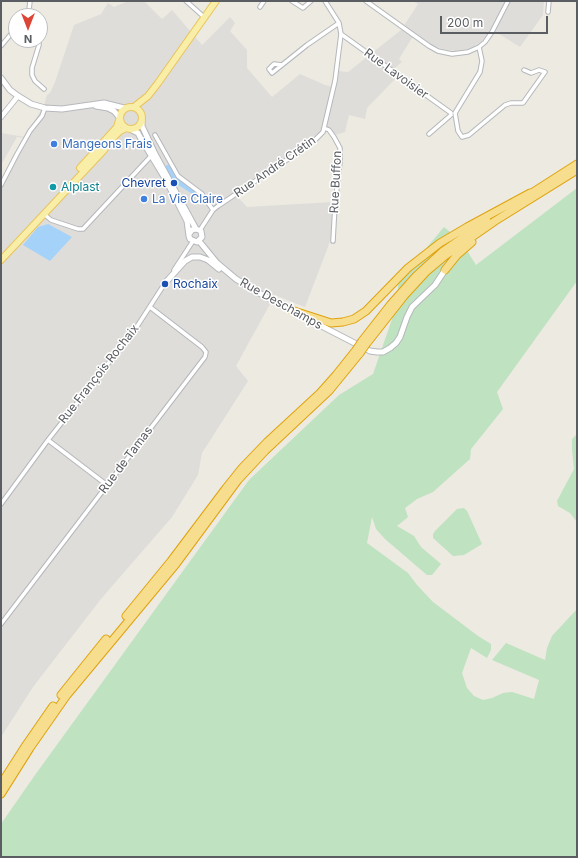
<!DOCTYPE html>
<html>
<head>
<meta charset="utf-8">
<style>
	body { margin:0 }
	#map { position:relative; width:578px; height:858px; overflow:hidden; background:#eceae1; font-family:Inter,sans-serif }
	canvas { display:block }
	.frame { position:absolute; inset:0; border:2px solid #5a5d61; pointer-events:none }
	.north { position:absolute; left:8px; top:8px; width:40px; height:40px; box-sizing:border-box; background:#fff; border:1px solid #bdbec0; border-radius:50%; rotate:180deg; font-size:11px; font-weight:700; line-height:16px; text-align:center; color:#5a5d61 }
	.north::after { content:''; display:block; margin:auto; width:14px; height:18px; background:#dd4636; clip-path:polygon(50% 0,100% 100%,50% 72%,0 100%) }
	.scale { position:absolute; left:440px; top:16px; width:108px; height:18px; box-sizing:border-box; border:2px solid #5a5d61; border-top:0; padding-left:5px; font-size:12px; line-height:14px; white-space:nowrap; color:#5a5d61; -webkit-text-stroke:3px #fff; paint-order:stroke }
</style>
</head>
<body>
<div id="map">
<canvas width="578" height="858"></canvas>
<div class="frame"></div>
<div class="north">N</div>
<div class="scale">200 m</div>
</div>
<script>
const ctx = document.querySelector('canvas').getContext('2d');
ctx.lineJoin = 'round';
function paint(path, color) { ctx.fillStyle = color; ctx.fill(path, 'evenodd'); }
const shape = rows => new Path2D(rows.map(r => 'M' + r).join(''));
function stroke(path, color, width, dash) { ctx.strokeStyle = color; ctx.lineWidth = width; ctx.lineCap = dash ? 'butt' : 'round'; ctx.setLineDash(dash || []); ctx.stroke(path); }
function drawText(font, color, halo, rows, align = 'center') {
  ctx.font = font + ' Inter,sans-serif'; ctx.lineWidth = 3; ctx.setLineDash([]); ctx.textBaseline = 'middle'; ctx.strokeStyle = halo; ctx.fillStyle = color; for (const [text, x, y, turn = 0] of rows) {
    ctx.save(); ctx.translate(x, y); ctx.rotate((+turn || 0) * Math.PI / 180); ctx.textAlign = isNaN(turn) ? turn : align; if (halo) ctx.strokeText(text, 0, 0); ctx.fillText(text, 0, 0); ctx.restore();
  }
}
paint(shape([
	[128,1,144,1,162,19,172,10,202,45,230,17,235,23,230,31,247,50,247,68,272,97,300,74,325,85,336,88,339,71,348,72,401,30,418,4,413,1,544,1,543,15,520,47,496,32,487,35,481,42,474,46,468,49,456,51,443,49,412,38,399,59,402,62,394,69,396,78,367,108,365,119,349,115,345,132,335,135,330,129,321,131,295,152,233,192,247,207,332,202,331,237,328,247,305,307,275,295,236,366,248,381,202,453,198,475,172,517,101,599,33,687,1,737,1,181,25,138,17,137,1,165,1,133,25,137,41,110,40,108,44,105,47,95,50,93,55,82,74,25,101,14,108,3,114,7]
]), '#dfddd9');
paint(shape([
	[577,188,577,281,497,392,503,409,471,449,470,459,433,492,417,499,405,508,408,517,397,526,414,536,421,547,441,564,432,575,427,575,385,539,376,529,372,517,367,543,408,573,417,585,433,602,478,636,491,644,491,650,487,658,471,648,462,673,467,688,474,696,483,700,492,698,503,693,512,692,534,699,539,680,492,660,506,643,545,660,547,648,552,636,577,609,577,857,1,857,1,824,35,775,249,480,339,395,373,374,398,302,398,282,444,227,461,241,476,265],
	[577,434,577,522,570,513,558,506,557,501,574,469,572,449,572,439],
	[464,508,467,511,482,544,464,555,453,556,433,538,433,534,435,531,457,509]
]), '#bfe2c0');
paint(shape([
	[48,224,72,237,50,261,23,245,38,227]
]), '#a4d2f9');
stroke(shape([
	[168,168,176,180,198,194]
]), '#a4d2f9', 6);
const minor = shape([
	[186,1,204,17],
	[292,1,303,8,311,1],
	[366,1,429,46,438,51,452,54,468,52,479,47,485,42,492,32,508,1],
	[260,7,264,1],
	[548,12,549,1],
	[25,16,29,10,30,1],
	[341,34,451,113],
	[39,40,39,45,32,68,32,75,35,81,44,89],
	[1,46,16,28],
	[479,47,482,61,480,72,455,113,458,131,462,137,469,135,505,105,511,103,523,103,545,72,539,70,531,73,524,70],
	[282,65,274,64,269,69,272,73,307,45,339,23],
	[324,128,329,130,334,137,340,148,340,162,335,205,333,241],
	[429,134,451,115],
	[155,135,178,176,202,194,213,210],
	[1,185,17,154,30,131,42,116,45,108],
	[44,214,51,220,78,229,83,229,152,155],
	[200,230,213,210,218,206,300,151,316,139,323,132,335,81,341,34,339,23,325,1],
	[174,270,193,241],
	[48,440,107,485],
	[1,504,48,440,136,328,167,280],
	[1,624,205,357,206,352,202,347,150,307]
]);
const tertiary = shape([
	[1,117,18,96]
]);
const secondary = shape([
	[1,78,10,90,18,96,31,104,45,108,62,109,104,103,124,108],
	[96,106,108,108,114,111,119,117],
	[142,121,142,126,155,154,196,229],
	[130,129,138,133,140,137,166,180,187,221,189,236,190,239,197,242,202,237,201,231,196,229,192,230,189,234],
	[199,241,217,263,236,279,259,293,293,311],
	[166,282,185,261,192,257,200,257,208,260,219,269],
	[304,317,370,351,377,352,383,352,390,348,396,343,400,337,407,317,412,307,435,285,445,270]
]);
const primary = shape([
	'120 118a11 11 0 1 1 22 0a11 11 0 1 1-22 0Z',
	[134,107,148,96,158,83,216,1],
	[80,168,117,127,119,120],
	[1,260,104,150,112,139,120,131,126,128]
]);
const motorway = shape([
	[527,196,577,164],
	[445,270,457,255,472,242],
	[291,310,331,323,343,322,354,319,366,311,408,268,440,243,467,227,530,193],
	[362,341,391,304,416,276,442,252,487,221],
	[367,343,404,296,427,271,446,255,495,221,577,170],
	[126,616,171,561,226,488,242,468,267,442,320,393,336,375,356,350],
	[61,695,106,639],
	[1,784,26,745,53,706],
	[1,794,30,748,67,695,176,564,238,480,265,451,329,391,360,353]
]);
stroke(minor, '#b4b7bb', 5.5);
stroke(tertiary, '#b4b7bb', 6);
stroke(secondary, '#b5b8bd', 7);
stroke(primary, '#e8c45e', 8);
stroke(motorway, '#dfa20e', 9);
stroke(minor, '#fff', 3.5);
stroke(tertiary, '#fff', 4.5);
stroke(secondary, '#fff', 5);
stroke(primary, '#f9eea8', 6);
stroke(motorway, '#f6de8e', 7);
const motorwayBridge = shape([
	[356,350,362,341],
	[360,353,367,343]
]);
stroke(motorwayBridge, '#dfa20e', 9, []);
stroke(motorwayBridge, '#f6de8e', 7);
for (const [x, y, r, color] of [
	[54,144,4,"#3f7fe0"],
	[174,183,4,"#1a4fb4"],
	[53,187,4,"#0f9aa8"],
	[144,199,4,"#3f7fe0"],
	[165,284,4,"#1a4fb4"]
]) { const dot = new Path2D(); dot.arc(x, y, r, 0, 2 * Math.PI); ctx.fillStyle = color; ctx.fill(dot); stroke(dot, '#fff', 1.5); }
drawText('12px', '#5a5d61', '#fff', [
	["Rue Lavoisier",396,74,36],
	["Rue André Crétin",275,167,-35],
	["Rue Buffon",336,182,-87],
	["Rue Deschamps",281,304,29],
	["Rue François Rochaix",99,374,-52],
	["Rue de Tamas",126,460,-53]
]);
drawText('12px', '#366cbe', '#fff', [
	["Mangeons Frais",62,144],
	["La Vie Claire",152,199]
], 'left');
drawText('12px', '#164399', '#fff', [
	["Chevret",166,183],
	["Rochaix",173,284,"left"]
], 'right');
drawText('12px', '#0d838f', '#fff', [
	["Alplast",61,187]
], 'left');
</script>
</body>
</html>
